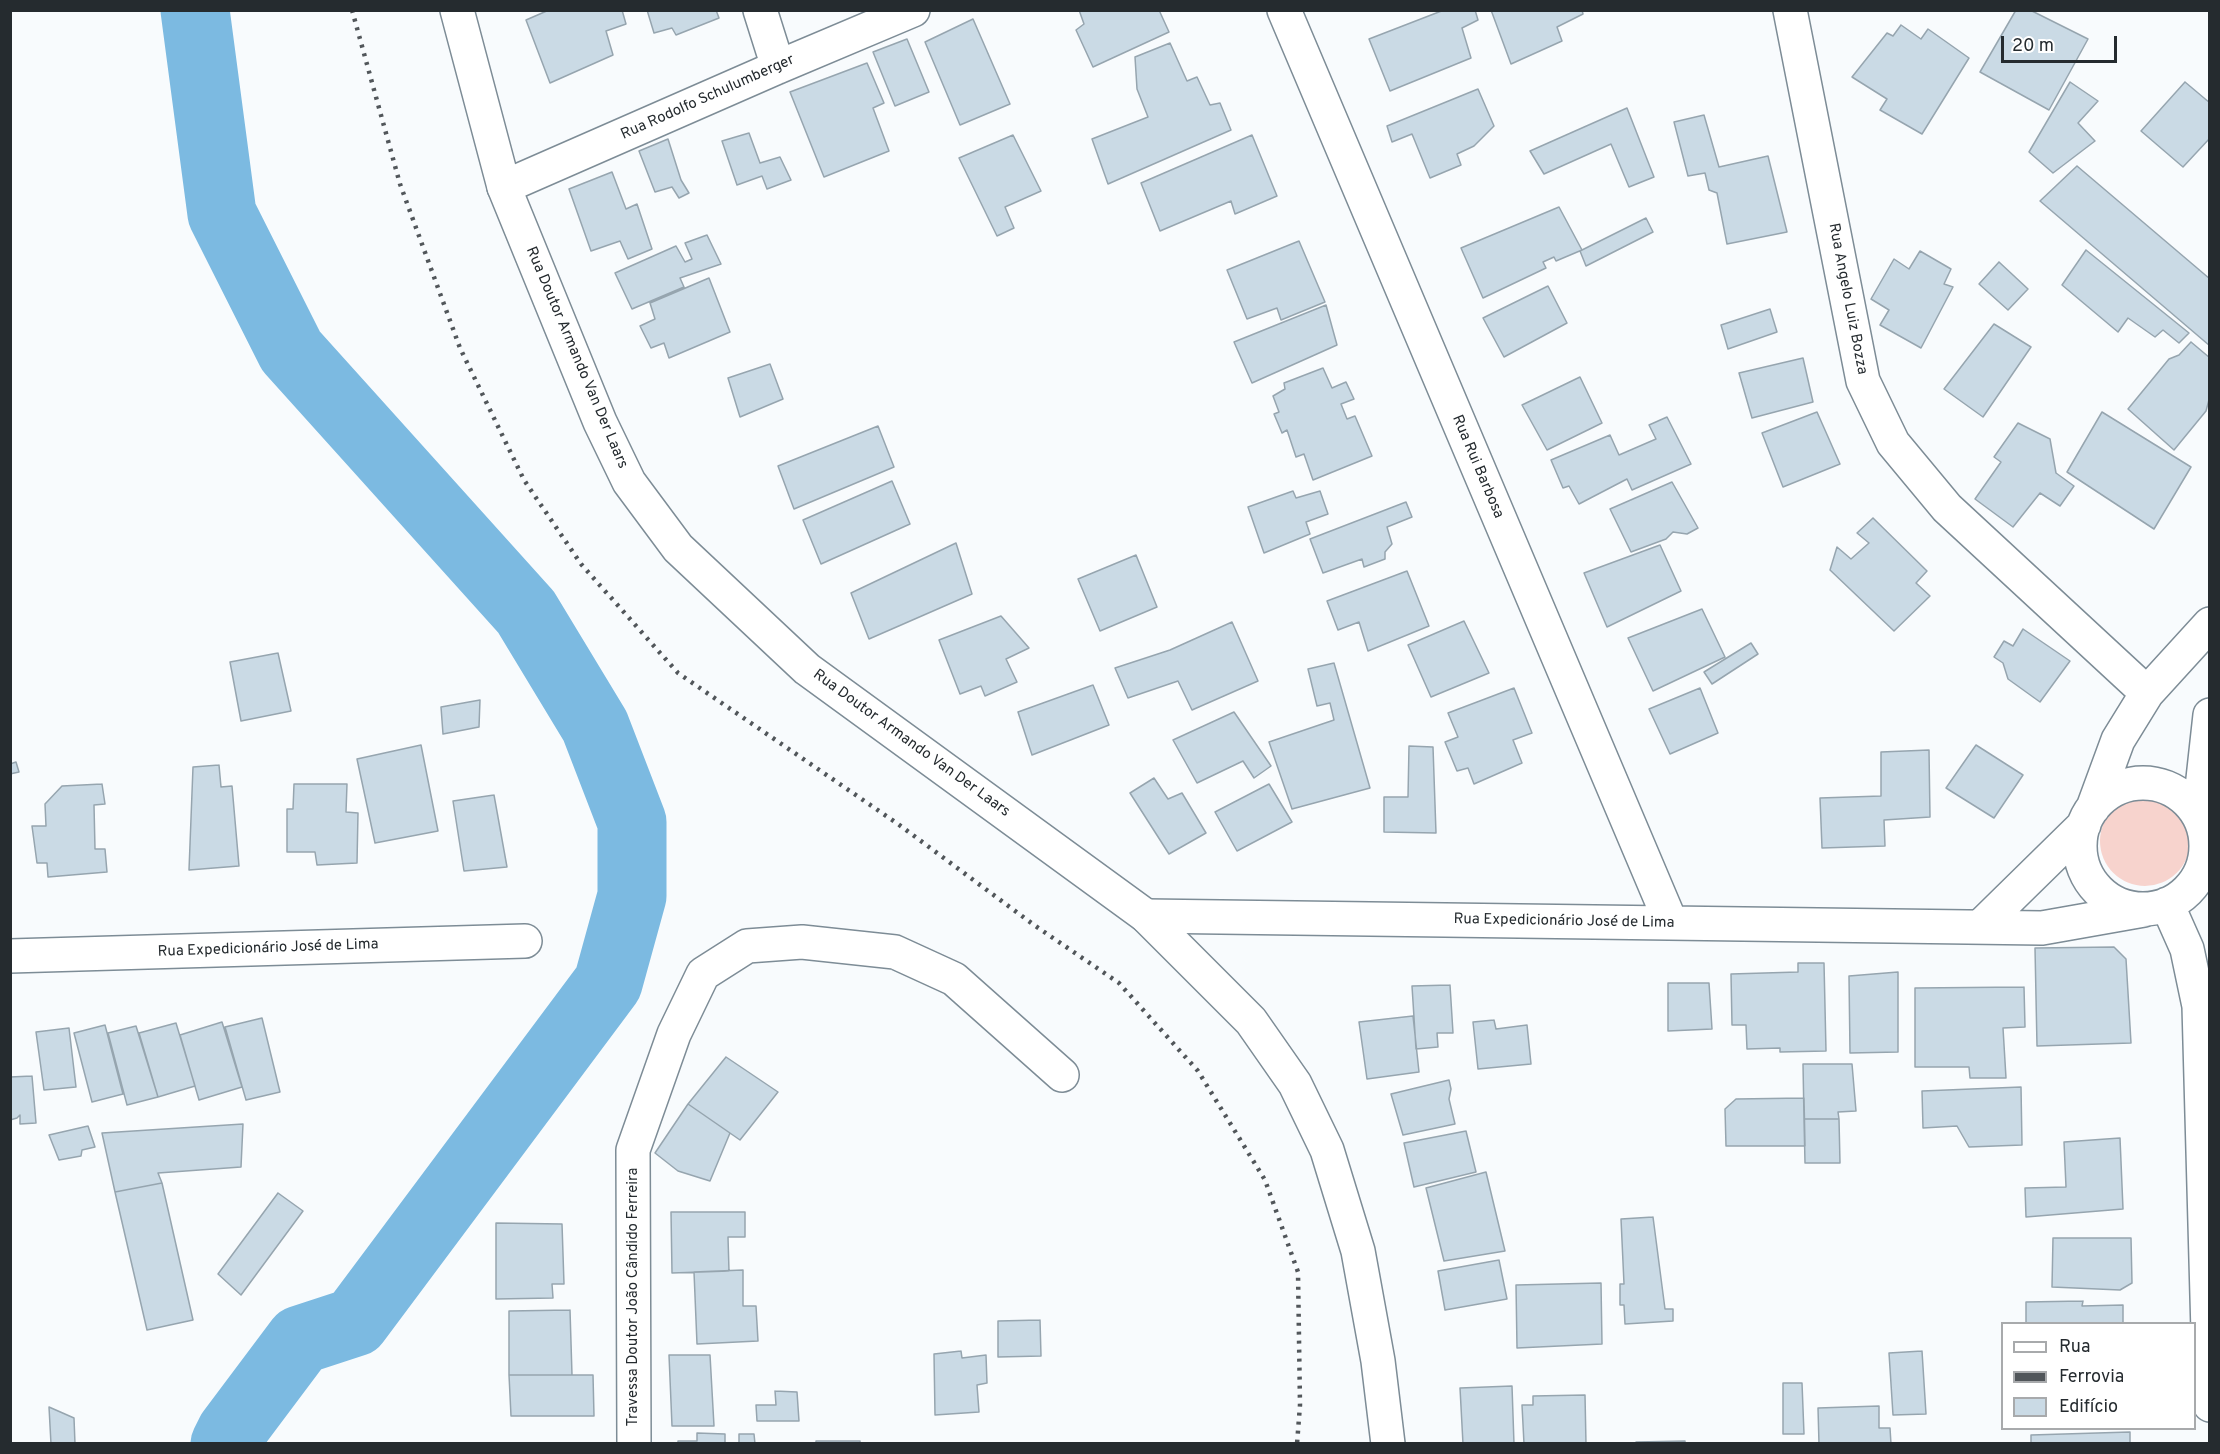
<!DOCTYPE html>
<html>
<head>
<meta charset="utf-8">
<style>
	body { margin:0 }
	#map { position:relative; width:2220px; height:1454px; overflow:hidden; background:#f8fbfd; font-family:Overpass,sans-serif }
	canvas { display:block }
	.frame { position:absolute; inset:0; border:12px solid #252b2f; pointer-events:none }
	.legend { position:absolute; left:2001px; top:1322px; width:195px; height:108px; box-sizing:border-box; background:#fff; border:2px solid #a8aaac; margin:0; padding:8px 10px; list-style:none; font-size:18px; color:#252b2f }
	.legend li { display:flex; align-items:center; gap:12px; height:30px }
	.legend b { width:30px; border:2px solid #a8aaac }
	.scale { position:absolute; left:2001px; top:36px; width:116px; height:27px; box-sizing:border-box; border:3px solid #252b2f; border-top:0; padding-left:8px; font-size:18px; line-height:21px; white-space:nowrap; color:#252b2f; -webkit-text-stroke:4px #fff; paint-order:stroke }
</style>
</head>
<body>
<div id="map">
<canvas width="2220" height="1454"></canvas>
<div class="frame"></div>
<ul class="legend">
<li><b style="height:8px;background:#fff"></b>Rua</li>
<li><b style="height:8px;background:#51565a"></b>Ferrovia</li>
<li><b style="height:16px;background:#cadae5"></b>Edifício</li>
</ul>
<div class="scale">20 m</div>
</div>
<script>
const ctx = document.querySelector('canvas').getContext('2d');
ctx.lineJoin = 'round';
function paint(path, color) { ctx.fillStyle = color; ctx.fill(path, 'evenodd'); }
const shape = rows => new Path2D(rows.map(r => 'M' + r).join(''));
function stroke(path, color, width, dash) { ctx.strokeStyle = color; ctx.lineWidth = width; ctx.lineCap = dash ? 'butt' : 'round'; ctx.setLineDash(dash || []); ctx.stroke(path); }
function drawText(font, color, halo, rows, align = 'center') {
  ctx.font = font + ' Overpass,sans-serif'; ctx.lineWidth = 4.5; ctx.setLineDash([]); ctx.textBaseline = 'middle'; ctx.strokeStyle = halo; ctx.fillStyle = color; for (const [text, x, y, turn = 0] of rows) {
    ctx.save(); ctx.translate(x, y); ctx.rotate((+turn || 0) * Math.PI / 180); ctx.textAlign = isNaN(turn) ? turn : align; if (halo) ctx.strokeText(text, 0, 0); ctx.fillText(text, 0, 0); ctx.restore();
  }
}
paint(shape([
	'2100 841a45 45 0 1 1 90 0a45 45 0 1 1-90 0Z'
]), '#f7d3cd');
stroke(shape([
	[195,10,222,214,291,351,526,612,595,726,632,822,632,896,608,983,355,1322,300,1340,231,1432,225,1444]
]), '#7cbae1', 69);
const building = shape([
	[549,10,622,10,626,24,606,31,613,55,550,83,526,20,549,10],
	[647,10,716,10,719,18,676,35,672,28,654,33,647,10],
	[1079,10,1159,10,1169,32,1093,67,1076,30,1084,24,1079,10],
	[1444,10,1475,10,1478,20,1462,28,1471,58,1390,91,1369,39,1444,10],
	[1491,10,1582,10,1583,14,1557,27,1562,41,1511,64,1491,10],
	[2016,10,2030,10,2088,39,2049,110,1980,72,2016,10],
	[973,19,1010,104,960,125,925,42,973,19],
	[1901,25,1921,39,1928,29,1969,58,1922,134,1880,110,1887,99,1852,77,1887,33,1893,36,1901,25],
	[907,39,929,92,895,106,873,52,907,39],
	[1170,43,1187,81,1197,77,1210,105,1220,103,1231,130,1108,184,1092,139,1148,117,1137,89,1135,57,1170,43],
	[867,63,884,103,873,108,889,151,824,177,790,92,867,63],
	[2070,82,2098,101,2078,123,2095,141,2053,173,2029,152,2070,82],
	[2185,82,2210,103,2210,138,2183,167,2141,131,2185,82],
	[1478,89,1494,126,1474,146,1457,154,1461,165,1430,178,1412,134,1392,142,1387,126,1478,89],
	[1627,108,1654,177,1629,187,1611,144,1544,174,1530,151,1627,108],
	[1704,115,1719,167,1768,156,1787,232,1727,244,1717,193,1709,190,1705,173,1688,176,1674,122,1704,115],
	[749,133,760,163,780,157,791,180,767,189,762,176,737,185,722,141,749,133],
	[1013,135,1041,191,1005,207,1014,228,997,236,959,158,1013,135],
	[1252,135,1277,196,1235,214,1231,201,1160,231,1141,183,1252,135],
	[668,139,681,180,689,193,679,198,672,187,655,192,639,151,668,139],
	[2077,166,2210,279,2210,346,2040,201,2077,166],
	[612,172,626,209,637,204,652,249,628,259,620,241,591,251,569,189,612,172],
	[1559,207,1582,250,1556,261,1554,257,1543,262,1546,268,1483,298,1461,248,1559,207],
	[1646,218,1653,232,1586,266,1580,251,1646,218],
	[707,235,721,264,680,278,684,287,632,309,615,273,676,246,685,262,692,259,685,243,707,235],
	[1299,241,1325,302,1281,320,1277,308,1247,319,1227,270,1299,241],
	[2086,250,2189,333,2179,343,2163,330,2155,337,2128,318,2118,332,2062,285,2086,250],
	[1920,251,1951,269,1944,284,1953,287,1921,348,1880,325,1889,310,1871,299,1894,259,1909,269,1920,251],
	[1999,262,2028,289,2008,310,1979,284,1999,262],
	[709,278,730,332,669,358,664,343,651,348,640,326,655,319,650,303,709,278],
	[1548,286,1567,323,1504,357,1483,318,1548,286],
	[1326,305,1337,345,1252,383,1234,342,1326,305],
	[1770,309,1777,332,1728,349,1721,325,1770,309],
	[1994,324,2031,347,1983,417,1944,389,1994,324],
	[2191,342,2210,358,2210,396,2206,411,2174,450,2128,409,2169,359,2179,355,2191,342],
	[1803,358,1813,402,1752,418,1739,373,1803,358],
	[770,364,783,399,740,417,728,378,770,364],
	[1323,368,1332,388,1346,382,1354,399,1341,404,1347,419,1355,416,1372,456,1313,480,1304,454,1296,457,1287,430,1282,433,1274,414,1279,412,1273,396,1285,389,1284,383,1323,368],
	[1580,377,1602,423,1547,450,1522,405,1580,377],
	[1817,412,1840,464,1783,487,1762,433,1817,412],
	[2102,412,2191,467,2154,529,2067,472,2102,412],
	[1667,417,1691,464,1632,490,1627,479,1579,504,1569,486,1563,488,1551,460,1610,435,1619,455,1656,439,1649,425,1667,417],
	[2018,423,2050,439,2056,473,2074,486,2060,506,2040,493,2013,527,1975,499,2001,462,1994,457,2018,423],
	[878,426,894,467,794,509,778,466,878,426],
	[892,481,910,524,821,564,803,520,892,481],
	[1672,482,1698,528,1687,534,1673,532,1666,539,1631,552,1610,509,1672,482],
	[1293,491,1296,498,1320,491,1328,514,1306,522,1310,534,1264,553,1248,507,1293,491],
	[1406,502,1412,517,1387,527,1392,544,1385,552,1385,559,1364,567,1362,559,1323,573,1310,539,1406,502],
	[1873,518,1927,571,1916,583,1930,596,1894,631,1830,570,1837,547,1851,559,1869,543,1857,533,1873,518],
	[956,543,972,594,869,639,851,593,956,543],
	[1660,545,1681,591,1607,627,1584,573,1660,545],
	[1136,555,1157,607,1100,631,1078,579,1136,555],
	[1407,571,1429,626,1368,651,1359,622,1338,630,1327,601,1407,571],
	[1702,609,1725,657,1653,691,1628,638,1702,609],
	[1001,616,1029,648,1006,659,1017,682,985,696,981,686,960,694,939,640,1001,616],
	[1464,621,1489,673,1431,697,1408,645,1464,621],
	[1232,622,1258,681,1192,710,1178,681,1128,698,1115,668,1170,650,1232,622],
	[2023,629,2070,661,2040,702,2008,679,2003,663,1994,657,2004,641,2013,646,2023,629],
	[1751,643,1758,654,1712,684,1704,672,1751,643],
	[278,653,291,711,241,721,230,662,278,653],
	[1334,663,1370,788,1292,809,1269,742,1334,720,1330,703,1317,706,1308,669,1334,663],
	[1093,685,1109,725,1032,755,1018,712,1093,685],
	[1514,688,1532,733,1513,740,1522,763,1474,784,1468,768,1457,771,1445,742,1458,737,1448,713,1514,688],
	[1700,688,1718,733,1670,754,1649,709,1700,688],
	[480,700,479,727,443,734,441,707,480,700],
	[1234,712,1271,766,1254,778,1243,761,1197,783,1173,740,1234,712],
	[421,745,438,831,375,843,357,759,421,745],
	[1976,745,2023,775,1994,818,1946,788,1976,745],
	[1409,746,1433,747,1436,833,1384,832,1384,797,1408,797,1409,746],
	[1929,750,1930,817,1884,820,1885,846,1822,848,1820,798,1881,796,1881,752,1929,750],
	[16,762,19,772,10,774,10,764,16,762],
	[219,765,221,787,232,786,239,866,189,870,193,767,219,765],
	[1154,778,1168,799,1182,793,1206,833,1169,854,1130,793,1154,778],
	[102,784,105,804,94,805,95,849,105,849,107,872,48,877,47,863,37,863,32,826,46,826,45,804,62,786,102,784],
	[294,784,347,784,346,812,358,813,357,863,317,865,315,852,287,852,287,809,293,809,294,784],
	[1269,784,1292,822,1237,851,1215,812,1269,784],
	[494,795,507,867,464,871,453,801,494,795],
	[2114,947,2126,959,2131,1043,2037,1046,2035,948,2114,947],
	[1798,963,1824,963,1826,1051,1780,1052,1780,1048,1747,1049,1746,1025,1732,1025,1731,974,1798,972,1798,963],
	[1898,972,1898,1052,1850,1053,1849,976,1898,972],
	[1668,983,1709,983,1712,1029,1668,1031,1668,983],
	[1450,985,1453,1033,1437,1033,1438,1047,1416,1049,1412,986,1450,985],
	[2024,987,2025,1027,2003,1028,2006,1078,1970,1078,1969,1067,1915,1067,1915,988,2024,987],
	[1413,1016,1419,1072,1367,1079,1359,1022,1413,1016],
	[262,1018,280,1092,246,1100,225,1027,262,1018],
	[1494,1020,1496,1029,1527,1025,1531,1064,1478,1069,1473,1022,1494,1020],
	[222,1022,242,1087,199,1100,180,1035,222,1022],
	[176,1023,195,1086,158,1097,139,1033,176,1023],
	[105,1025,123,1094,92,1102,74,1033,105,1025],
	[136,1026,158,1097,127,1105,108,1033,136,1026],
	[69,1028,76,1087,44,1090,36,1032,69,1028],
	[726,1057,778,1092,740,1140,688,1104,726,1057],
	[1803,1064,1852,1064,1856,1111,1838,1112,1839,1119,1804,1119,1803,1064],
	[32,1076,36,1123,20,1124,20,1115,17,1118,10,1120,10,1077,32,1076],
	[1449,1080,1451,1089,1449,1099,1455,1124,1403,1135,1391,1094,1449,1080],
	[2021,1087,2022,1145,1969,1147,1957,1126,1923,1128,1922,1091,2021,1087],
	[1804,1098,1805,1146,1726,1146,1725,1109,1736,1099,1804,1098],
	[688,1104,730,1133,710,1181,678,1171,655,1153,688,1104],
	[1804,1119,1839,1119,1840,1163,1805,1163,1804,1119],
	[243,1124,241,1167,158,1173,162,1183,115,1192,102,1133,243,1124],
	[88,1126,95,1147,82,1150,81,1156,59,1160,49,1135,88,1126],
	[1466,1131,1476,1172,1414,1187,1404,1143,1466,1131],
	[2120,1138,2123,1209,2026,1217,2025,1188,2066,1187,2064,1142,2120,1138],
	[1486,1172,1505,1251,1444,1261,1426,1188,1486,1172],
	[162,1183,193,1320,147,1330,115,1192,162,1183],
	[278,1193,303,1211,241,1295,218,1274,278,1193],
	[671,1212,745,1212,745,1237,728,1237,729,1271,672,1273,671,1212],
	[1653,1217,1665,1309,1673,1309,1673,1321,1625,1324,1624,1305,1620,1305,1620,1284,1624,1284,1621,1219,1653,1217],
	[496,1223,562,1224,564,1284,552,1284,553,1298,496,1299,496,1223],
	[2053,1238,2131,1238,2132,1283,2120,1290,2052,1287,2053,1238],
	[1499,1260,1507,1299,1445,1310,1438,1271,1499,1260],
	[743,1270,743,1306,756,1306,758,1341,697,1344,694,1272,743,1270],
	[1601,1283,1602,1344,1517,1348,1516,1285,1601,1283],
	[2083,1301,2082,1306,2123,1305,2123,1324,2026,1324,2026,1302,2083,1301],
	[570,1310,572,1375,509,1375,509,1311,570,1310],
	[1040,1320,1041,1356,998,1357,998,1321,1040,1320],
	[961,1351,962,1358,986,1355,987,1383,977,1385,979,1412,935,1415,934,1354,961,1351],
	[1922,1351,1926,1414,1893,1415,1889,1353,1922,1351],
	[669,1355,710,1355,714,1426,672,1426,669,1355],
	[509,1375,593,1375,594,1416,511,1416,509,1375],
	[1783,1383,1802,1383,1804,1434,1783,1434,1783,1383],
	[1512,1386,1514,1444,1463,1444,1460,1388,1512,1386],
	[775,1391,797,1392,799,1421,757,1421,756,1405,776,1405,775,1391],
	[1585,1395,1586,1444,1524,1444,1522,1405,1533,1405,1533,1396,1585,1395],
	[1879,1406,1879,1428,1890,1428,1891,1444,1819,1444,1818,1408,1879,1406],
	[49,1407,74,1418,75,1444,51,1444,49,1407],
	[2130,1432,2130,1444,2031,1444,2031,1435,2130,1432],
	[697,1433,725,1434,725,1444,678,1444,678,1441,697,1441,697,1433],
	[739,1434,754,1434,755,1444,739,1444,739,1434],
	[816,1441,860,1441,860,1444,816,1444,816,1441],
	[1685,1441,1685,1444,1636,1444,1636,1442,1685,1441]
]);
paint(building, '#cadae5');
stroke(building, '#96a5af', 1.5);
const minor = shape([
	[760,10,778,67],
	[1284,10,1671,923],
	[1790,10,1863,381,1893,443,1947,508,2147,693],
	[504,187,778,67,913,10],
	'2080 846a63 63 0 1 1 126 0a63 63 0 1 1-126 0Z',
	[2093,808,2118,740,2147,693,2210,624],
	[2199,815,2210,715],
	[2167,904,2187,949,2199,1006,2210,1405],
	[1146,916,2042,928,2144,910],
	[1981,926,2084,825],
	[10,956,525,941],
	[634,1444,633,1150,674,1034,703,974,747,946,802,942,895,952,954,979,1062,1075]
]);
const major = shape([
	[457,10,504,187,600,422,629,482,678,548,807,669,1146,916,1251,1021,1295,1084,1327,1150,1358,1251,1378,1361,1388,1444]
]);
stroke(minor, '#7d8c96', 36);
stroke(major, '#7d8c96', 36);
stroke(minor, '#fff', 33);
stroke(major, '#fff', 33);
stroke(shape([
	[352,10,400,184,460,348,524,480,581,564,678,673,898,824,1034,925,1119,983,1198,1071,1265,1180,1298,1272,1300,1405,1297,1444]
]), '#51565a', 4.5, [3, 6]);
drawText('15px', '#252b2f', '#fff', [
	["Rua Rodolfo Schulumberger",708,98,-24],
	["Rua Angelo Luiz Bozza",1847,299,79],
	["Rua Doutor Armando Van Der Laars",576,358,67],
	["Rua Rui Barbosa",1477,467,67],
	["Rua Doutor Armando Van Der Laars",911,744,36],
	["Rua Expedicionário José de Lima",1564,922,1],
	["Rua Expedicionário José de Lima",268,949,-2],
	["Travessa Doutor João Cândido Ferreira",634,1297,-90]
]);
</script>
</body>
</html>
